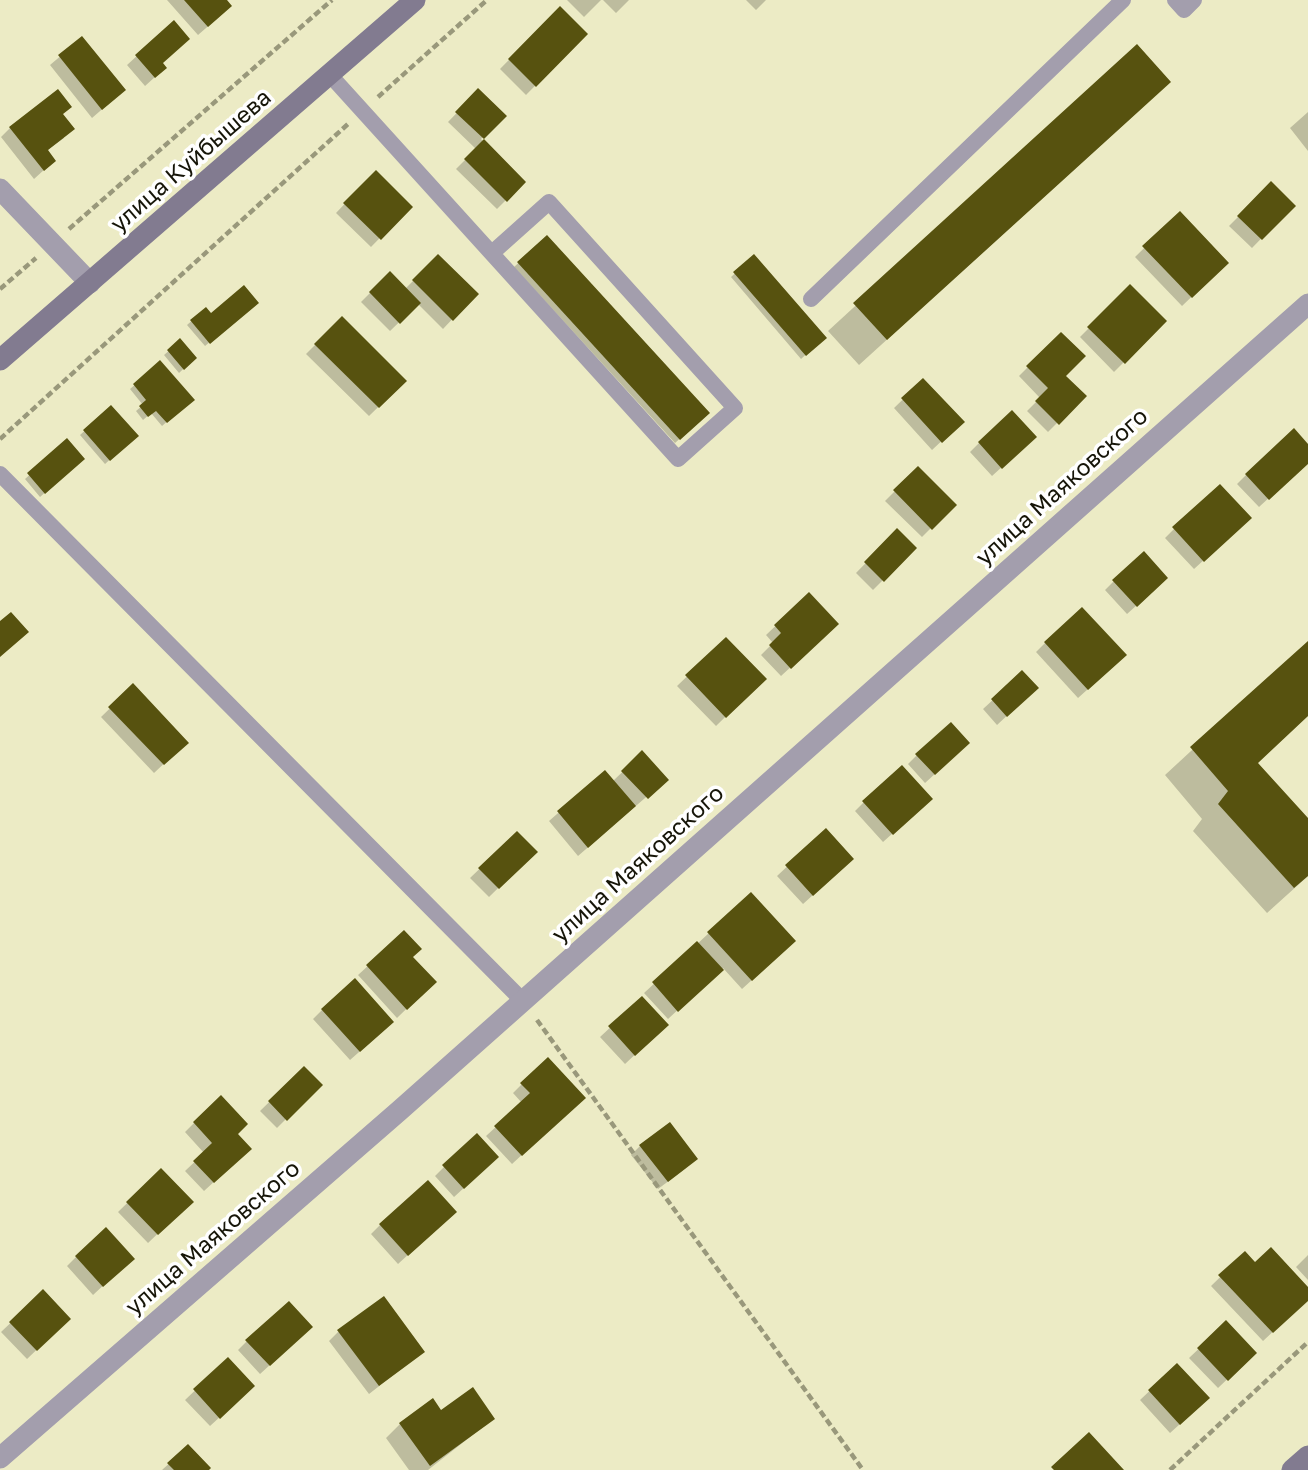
<!DOCTYPE html>
<html>
<head>
<meta charset="utf-8">
<style>
	body { margin:0 }
	canvas { display:block; background:#ecebc5 }
</style>
</head>
<body>
<canvas width="1308" height="1470"></canvas>
<script>
const ctx = document.querySelector('canvas').getContext('2d');
ctx.lineJoin = 'round';
function paint(path, color) { ctx.fillStyle = color; ctx.fill(path, 'evenodd'); }
const shape = rows => new Path2D(rows.map(r => 'M' + r).join(''));
function stroke(path, color, width, dash) { ctx.strokeStyle = color; ctx.lineWidth = width; ctx.lineCap = dash ? 'butt' : 'round'; ctx.setLineDash(dash || []); ctx.stroke(path); }
function drawText(font, color, halo, rows, align = 'center') {
  ctx.font = font + ' "Golos Text",sans-serif'; ctx.lineWidth = 7; ctx.setLineDash([]); ctx.textBaseline = 'middle'; ctx.strokeStyle = halo; ctx.fillStyle = color; for (const [text, x, y, turn = 0] of rows) {
    ctx.save(); ctx.translate(x, y); ctx.rotate((+turn || 0) * Math.PI / 180); ctx.textAlign = isNaN(turn) ? turn : align; if (halo) ctx.strokeText(text, 0, 0); ctx.fillText(text, 0, 0); ctx.restore();
  }
}
paint(shape([
	[167,0,224,0,221,15,198,35],
	[567,0,601,0,584,17],
	[603,0,629,0,616,13],
	[746,0,766,0,756,10],
	[560,8,586,34,526,95,500,69],
	[173,23,155,77,145,86,127,65],
	[82,38,114,99,92,118,50,65],
	[1137,47,1142,108,859,365,828,331],
	[478,91,504,116,481,139,524,182,497,209,456,169,476,149,448,122],
	[1308,112,1308,151,1290,128],
	[62,115,64,138,46,151,45,169,34,179,1,137,10,128],
	[375,172,410,207,371,247,336,213],
	[1271,184,1293,206,1252,248,1229,226],
	[1180,213,1227,263,1182,306,1135,257],
	[547,237,708,413,675,443,514,267],
	[438,256,476,294,443,329,418,304,390,331,361,302,390,273,405,289],
	[754,256,824,338,801,359,731,277],
	[1130,287,1165,321,1114,372,1080,337],
	[252,307,205,346,187,325,205,309,210,315],
	[342,318,405,381,369,416,306,354],
	[1061,334,1064,376,1084,396,1048,432,1027,411,1040,398,1019,376],
	[180,341,195,358,179,373,164,355],
	[160,363,188,403,162,426,151,413,143,420,136,411,143,405,130,389],
	[923,380,962,422,932,450,894,408],
	[111,407,136,436,105,464,80,435],
	[67,441,83,459,40,497,25,479],
	[979,443,1025,446,992,476,970,452],
	[1308,447,1308,462,1259,507,1237,484,1246,475],
	[918,468,954,505,922,537,885,501],
	[1240,527,1194,569,1165,538,1174,529],
	[897,531,915,548,873,590,856,573],
	[1114,581,1157,587,1127,614,1105,590],
	[809,594,828,633,781,676,761,655,773,643,766,635],
	[726,639,764,679,716,726,677,686],
	[1045,643,1116,664,1078,698,1036,652],
	[1308,643,1308,716,1256,764,1308,821,1308,876,1267,913,1193,831,1202,819,1165,775],
	[1022,673,1027,697,997,725,983,709],
	[133,686,186,743,154,773,101,717],
	[959,752,925,783,908,764,917,755],
	[642,753,667,779,578,856,549,821,605,772,613,781],
	[864,802,921,808,883,842,855,811],
	[826,830,843,868,803,904,777,876],
	[517,833,535,852,489,897,470,878],
	[404,933,411,957,434,982,397,1018,358,975],
	[709,933,785,950,742,989,723,968,668,1019,644,993],
	[642,998,657,1034,625,1064,600,1037],
	[322,1010,383,1031,350,1060,313,1019],
	[304,1068,320,1085,277,1128,260,1111],
	[522,1084,574,1107,512,1164,486,1136,522,1103,513,1093],
	[194,1123,235,1134,240,1158,204,1191,185,1171,204,1153,185,1132],
	[640,1146,686,1168,658,1189,631,1155],
	[488,1166,454,1197,435,1176,444,1167],
	[161,1170,192,1201,148,1243,118,1212],
	[445,1221,398,1264,371,1234,380,1225],
	[1245,1253,1255,1265,1308,1289,1308,1299,1263,1341,1211,1286],
	[1308,1255,1308,1280,1296,1267],
	[76,1257,123,1267,93,1295,67,1266],
	[43,1292,69,1319,27,1359,1,1332],
	[1226,1323,1255,1353,1218,1388,1189,1358],
	[338,1332,423,1352,369,1394,329,1341],
	[302,1336,260,1374,238,1350,247,1341],
	[228,1359,244,1395,210,1426,185,1400],
	[1177,1365,1199,1407,1170,1433,1140,1400],
	[441,1412,493,1419,428,1470,409,1470,386,1438,400,1424],
	[188,1446,206,1470,162,1470]
]), '#0003');
paint(shape([
	[184,0,227,0,232,6,208,27],
	[560,6,588,34,536,87,508,59],
	[174,20,190,39,163,63,167,68,155,78,135,55],
	[82,36,126,90,102,110,58,55],
	[1137,44,1171,82,887,340,853,303],
	[478,88,507,116,484,139,455,112],
	[58,89,72,107,63,114,75,129,48,150,56,161,44,171,9,127],
	[484,139,526,182,507,202,464,159],
	[376,170,413,207,381,240,343,203],
	[1271,181,1296,206,1262,240,1237,216],
	[1180,211,1229,263,1192,298,1142,246],
	[547,235,710,413,680,440,517,262],
	[438,254,479,294,453,321,412,280],
	[754,254,827,338,806,356,733,272],
	[390,271,421,303,400,324,369,292],
	[1130,284,1167,321,1125,364,1087,327],
	[244,285,259,303,210,344,190,320,206,307,211,313],
	[342,316,407,381,379,408,314,344],
	[1061,332,1086,356,1066,376,1087,396,1059,425,1035,401,1048,388,1026,366],
	[180,338,197,358,184,370,167,350],
	[160,360,195,400,167,423,156,411,148,417,139,406,146,400,133,384],
	[923,378,965,422,942,443,901,398],
	[111,405,139,436,110,461,83,430],
	[1012,410,1037,437,1002,469,978,442],
	[1294,428,1308,444,1308,464,1269,500,1245,474],
	[67,438,85,459,45,494,27,473],
	[918,466,957,505,932,530,893,490],
	[1220,484,1252,518,1204,562,1172,527],
	[897,528,917,548,884,582,864,562],
	[1144,551,1168,578,1137,607,1112,580],
	[809,592,839,624,791,669,769,645,781,633,774,625],
	[1082,607,1127,655,1088,690,1044,642],
	[11,612,29,632,0,657,0,621],
	[726,637,767,679,726,718,685,675],
	[1308,641,1308,716,1258,763,1308,818,1308,876,1294,888,1218,804,1228,791,1190,747],
	[1022,670,1039,688,1007,717,991,699],
	[133,683,189,743,164,765,108,707],
	[951,722,970,743,935,775,915,754],
	[642,750,669,780,648,799,621,771],
	[902,765,933,799,893,835,862,801],
	[605,770,636,806,588,848,557,811],
	[826,828,854,859,813,896,785,865],
	[517,831,538,852,499,889,478,868],
	[751,892,796,941,752,981,707,932],
	[404,930,422,949,413,957,437,982,407,1010,366,965],
	[697,941,724,970,678,1012,652,982],
	[355,978,394,1022,360,1052,321,1009],
	[642,996,669,1025,635,1056,608,1026],
	[548,1057,586,1098,522,1156,494,1126,530,1093,520,1083],
	[304,1066,323,1085,287,1121,268,1101],
	[221,1095,248,1124,238,1134,252,1149,214,1183,193,1161,212,1143,193,1122],
	[670,1122,698,1159,668,1182,639,1145],
	[477,1133,499,1157,464,1189,442,1165],
	[161,1168,194,1202,158,1235,126,1202],
	[428,1180,457,1212,408,1256,379,1224],
	[106,1227,135,1259,103,1287,75,1256],
	[1271,1247,1308,1287,1308,1301,1273,1333,1218,1275,1245,1251,1255,1262],
	[43,1289,71,1319,37,1351,9,1322],
	[384,1296,425,1352,379,1386,337,1330],
	[289,1301,313,1327,270,1366,245,1340],
	[1226,1320,1257,1353,1228,1381,1197,1348],
	[228,1357,255,1386,220,1419,193,1389],
	[1177,1363,1210,1398,1180,1425,1148,1390],
	[473,1387,495,1419,430,1466,399,1423,433,1398,441,1410],
	[1089,1432,1124,1470,1054,1470,1051,1467],
	[188,1444,211,1468,209,1470,174,1470,167,1463]
]), '#57520f');
stroke(shape([
	[378,97,487,0],
	[69,229,332,0],
	[0,289,36,258],
	[0,439,348,124],
	[537,1020,863,1470],
	[1170,1470,1308,1342]
]), '#99987b', 4.5, [7, 3.5]);
stroke(shape([
	[1175,0,1184,10,1194,0],
	[330,75,678,459,735,408,549,202,492,253],
	[811,299,1123,0],
	[0,474,523,1001]
]), '#a39ead', 16);
stroke(shape([
	[0,189,90,283],
	[0,1458,399,1111,1308,304]
]), '#a39ead', 21);
stroke(shape([
	[0,360,415,0],
	[1292,1470,1308,1456]
]), '#827b90', 21);
drawText('23px', '#161508', '#fff', [
	["улица Куйбышева",191,161,-41],
	["улица Маяковского",1062,487,-42],
	["улица Маяковского",638,864,-42],
	["улица Маяковского",213,1238,-41]
]);
</script>
</body>
</html>
